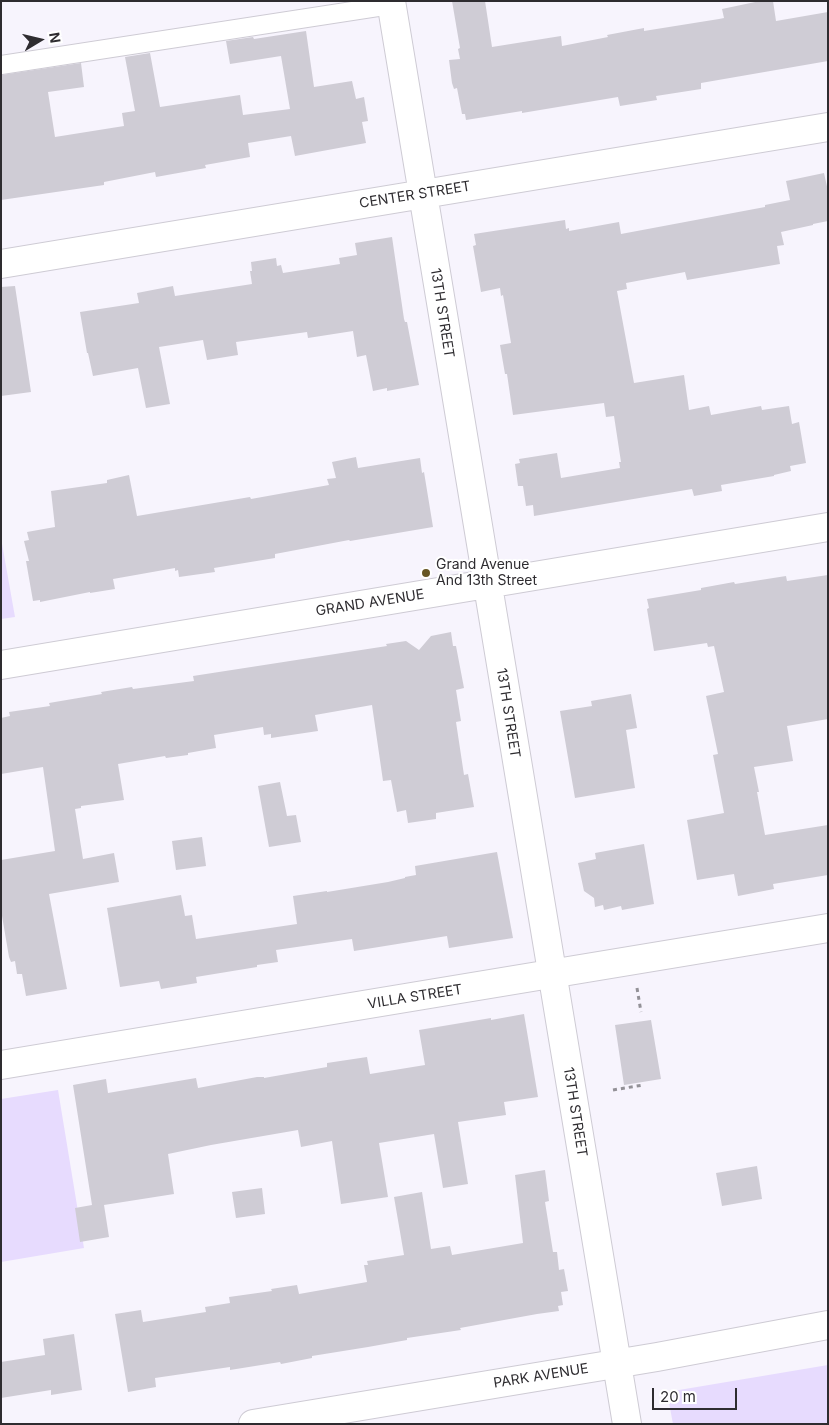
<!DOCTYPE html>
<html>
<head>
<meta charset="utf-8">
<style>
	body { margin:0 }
	#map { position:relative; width:829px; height:1425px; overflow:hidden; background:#f7f4fd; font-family:Inter,sans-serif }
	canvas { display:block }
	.frame { position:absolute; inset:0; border:2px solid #2e2c30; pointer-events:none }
	.north { position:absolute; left:15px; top:15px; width:50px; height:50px; -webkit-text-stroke:4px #fff; paint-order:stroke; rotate:81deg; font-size:14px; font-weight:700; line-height:20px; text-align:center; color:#2e2c30 }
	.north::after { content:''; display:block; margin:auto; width:18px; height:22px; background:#2e2c30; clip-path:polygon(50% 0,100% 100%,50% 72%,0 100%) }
	.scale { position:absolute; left:652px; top:1388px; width:85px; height:22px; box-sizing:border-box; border:2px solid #2e2c30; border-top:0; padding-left:6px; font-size:15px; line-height:18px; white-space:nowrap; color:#2e2c30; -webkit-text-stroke:4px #fff; paint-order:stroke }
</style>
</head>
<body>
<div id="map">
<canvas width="829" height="1425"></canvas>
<div class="frame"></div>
<div class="north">N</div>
<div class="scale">20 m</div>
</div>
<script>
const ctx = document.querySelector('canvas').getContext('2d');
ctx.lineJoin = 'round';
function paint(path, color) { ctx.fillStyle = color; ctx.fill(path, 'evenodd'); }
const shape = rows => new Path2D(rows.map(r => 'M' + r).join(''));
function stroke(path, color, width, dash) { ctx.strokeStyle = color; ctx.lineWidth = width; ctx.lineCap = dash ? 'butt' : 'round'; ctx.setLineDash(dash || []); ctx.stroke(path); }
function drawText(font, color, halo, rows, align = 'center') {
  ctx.font = font + ' Inter,sans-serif'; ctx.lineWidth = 4; ctx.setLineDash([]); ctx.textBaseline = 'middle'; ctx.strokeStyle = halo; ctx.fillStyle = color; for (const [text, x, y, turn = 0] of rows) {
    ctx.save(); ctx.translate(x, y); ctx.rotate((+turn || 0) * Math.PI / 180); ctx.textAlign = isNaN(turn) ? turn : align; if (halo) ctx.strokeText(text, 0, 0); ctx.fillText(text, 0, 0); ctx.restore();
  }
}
paint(shape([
	[1,538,15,617,1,619],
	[58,1090,84,1248,1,1262,1,1099],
	[828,1365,828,1424,673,1424,667,1392]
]), '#e7dbfe');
paint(shape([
	[452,1,485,1,492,47,561,36,562,46,608,37,607,35,644,28,644,31,719,19,724,18,722,9,760,1,773,1,776,21,828,12,828,61,701,83,701,89,656,96,657,100,620,106,618,97,522,113,522,111,466,120,465,114,462,114,457,88,454,89,452,83,449,60,460,59,458,49,460,48],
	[306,31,314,87,352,81,356,99,364,97,368,121,362,122,366,143,295,156,291,136,248,143,250,157,205,165,206,168,156,177,155,172,104,182,104,185,1,200,1,75,81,63,84,87,48,92,55,137,124,126,122,113,135,111,125,57,150,53,160,107,240,95,243,115,290,109,281,56,230,64,226,41,253,37,254,39],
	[824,173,828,191,828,221,813,224,813,225,781,232,784,245,777,246,780,264,687,280,685,272,626,283,627,289,617,291,634,383,684,375,689,410,709,406,711,415,761,406,762,410,789,406,792,424,799,422,806,463,790,466,791,471,774,475,774,476,721,485,722,491,694,496,692,489,534,516,533,505,526,506,523,486,518,486,515,464,520,463,519,459,557,453,561,478,620,468,619,462,621,462,614,416,606,417,604,403,513,415,507,374,505,374,500,345,511,343,503,295,501,296,500,288,481,292,473,246,476,245,474,234,565,220,566,229,569,228,569,231,619,222,621,234,765,207,765,205,790,200,786,181],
	[392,237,404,319,405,322,407,322,419,385,387,391,387,388,373,391,366,355,357,357,353,331,308,338,307,332,236,342,238,355,207,360,203,340,159,347,170,404,146,408,138,368,93,376,88,353,87,353,80,312,139,303,137,293,173,286,175,296,252,284,250,271,252,271,251,262,276,258,277,266,281,265,283,273,340,264,339,258,357,255,355,243],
	[15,286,31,392,1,396,1,287],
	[356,457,358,468,420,458,422,473,424,472,433,527,350,541,349,540,275,554,275,558,214,568,215,572,179,577,178,570,175,571,175,568,113,579,115,589,90,593,90,592,40,602,40,600,33,601,26,561,29,561,24,541,29,540,27,532,55,527,51,491,107,483,107,480,129,475,137,516,250,497,251,499,329,485,327,479,336,478,332,462],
	[828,575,828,719,787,726,793,761,754,767,759,792,757,792,765,835,828,825,828,875,773,884,774,889,738,896,734,874,697,880,687,820,724,813,713,755,718,754,706,696,724,692,714,646,708,647,707,643,654,651,647,609,649,608,647,599,701,590,701,588,734,582,735,584,786,576,787,581],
	[451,632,453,646,456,646,464,688,456,690,461,721,456,722,464,775,468,774,474,807,436,813,436,819,408,823,406,810,397,812,391,780,383,781,372,705,315,715,318,731,271,738,271,734,264,735,263,727,214,735,216,748,188,753,188,755,166,758,165,756,118,764,124,800,81,806,81,808,75,809,83,859,114,853,119,882,49,894,67,989,26,996,22,974,17,974,15,961,11,962,9,957,1,910,1,860,55,851,43,767,1,774,1,718,10,716,9,712,50,706,49,703,102,694,101,692,132,687,133,689,194,681,193,676,387,646,386,644,406,641,419,650,431,636],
	[631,694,637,728,626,730,635,788,575,798,560,711,592,706,591,701],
	[280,782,287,816,296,815,301,842,269,847,258,786],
	[202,837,206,866,176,870,172,841],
	[644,844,654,904,622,910,621,906,604,910,603,905,595,907,594,898,584,891,578,863,596,859,595,853],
	[497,852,513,938,449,948,447,936,354,951,352,939,276,950,278,962,257,965,257,967,196,977,197,983,161,989,159,981,120,987,107,908,181,895,185,916,192,915,196,939,297,924,293,896,327,891,327,892,388,882,405,878,405,877,416,875,415,866],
	[524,1014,538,1097,504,1102,506,1115,458,1122,468,1184,443,1188,434,1134,379,1143,388,1197,341,1204,332,1141,301,1147,298,1130,211,1145,168,1154,174,1194,104,1205,109,1237,80,1242,75,1208,92,1205,73,1085,106,1079,108,1093,196,1078,198,1088,257,1077,264,1077,264,1078,327,1067,327,1063,367,1057,370,1074,425,1065,419,1030,491,1018,491,1020],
	[651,1020,661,1079,624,1085,615,1025],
	[757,1166,762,1199,722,1206,716,1173],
	[545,1170,549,1201,545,1202,553,1252,557,1252,559,1270,564,1269,568,1291,561,1292,563,1305,558,1306,559,1311,537,1314,460,1328,461,1330,407,1338,407,1340,368,1347,312,1356,312,1358,281,1364,280,1362,230,1370,230,1367,155,1378,156,1387,128,1392,115,1314,141,1310,143,1322,206,1312,205,1307,230,1303,229,1297,272,1291,271,1289,297,1285,299,1294,367,1282,364,1265,368,1265,367,1261,404,1255,394,1197,422,1192,431,1249,450,1246,452,1255,523,1243,515,1175],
	[262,1188,265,1214,236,1218,232,1192],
	[74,1334,82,1390,51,1395,51,1390,1,1398,1,1362,45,1355,43,1339]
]), '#cfccd5');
const lane = shape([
	[1,65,391,5]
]);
const street = shape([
	[391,1,627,1424],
	[1,264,828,127],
	[1,665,828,527],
	[1,1065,828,928],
	[253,1424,657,1357,828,1325]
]);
stroke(lane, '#cecbd4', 20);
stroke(street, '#cecbd4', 30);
stroke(shape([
	[637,988,641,1012],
	[613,1090,643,1085]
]), '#939197', 3, [4, 4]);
stroke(lane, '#fff', 18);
stroke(street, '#fff', 28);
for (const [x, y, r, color] of [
	[426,573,5,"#665523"]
]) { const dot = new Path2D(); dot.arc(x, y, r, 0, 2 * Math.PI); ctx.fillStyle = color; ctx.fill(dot); stroke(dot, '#fff', 2); }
drawText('14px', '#2e2c30', '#fff', [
	["CENTER STREET",415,195,-9],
	["13TH STREET",442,313,81],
	["GRAND AVENUE",370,603,-9],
	["13TH STREET",508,713,81],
	["VILLA STREET",415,997,-9],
	["13TH STREET",575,1112,81],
	["PARK AVENUE",541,1376,-9]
]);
drawText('14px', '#2e2c30', '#fff', [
	["Grand Avenue",436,565],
	["And 13th Street",436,581]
], 'left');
</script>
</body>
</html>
